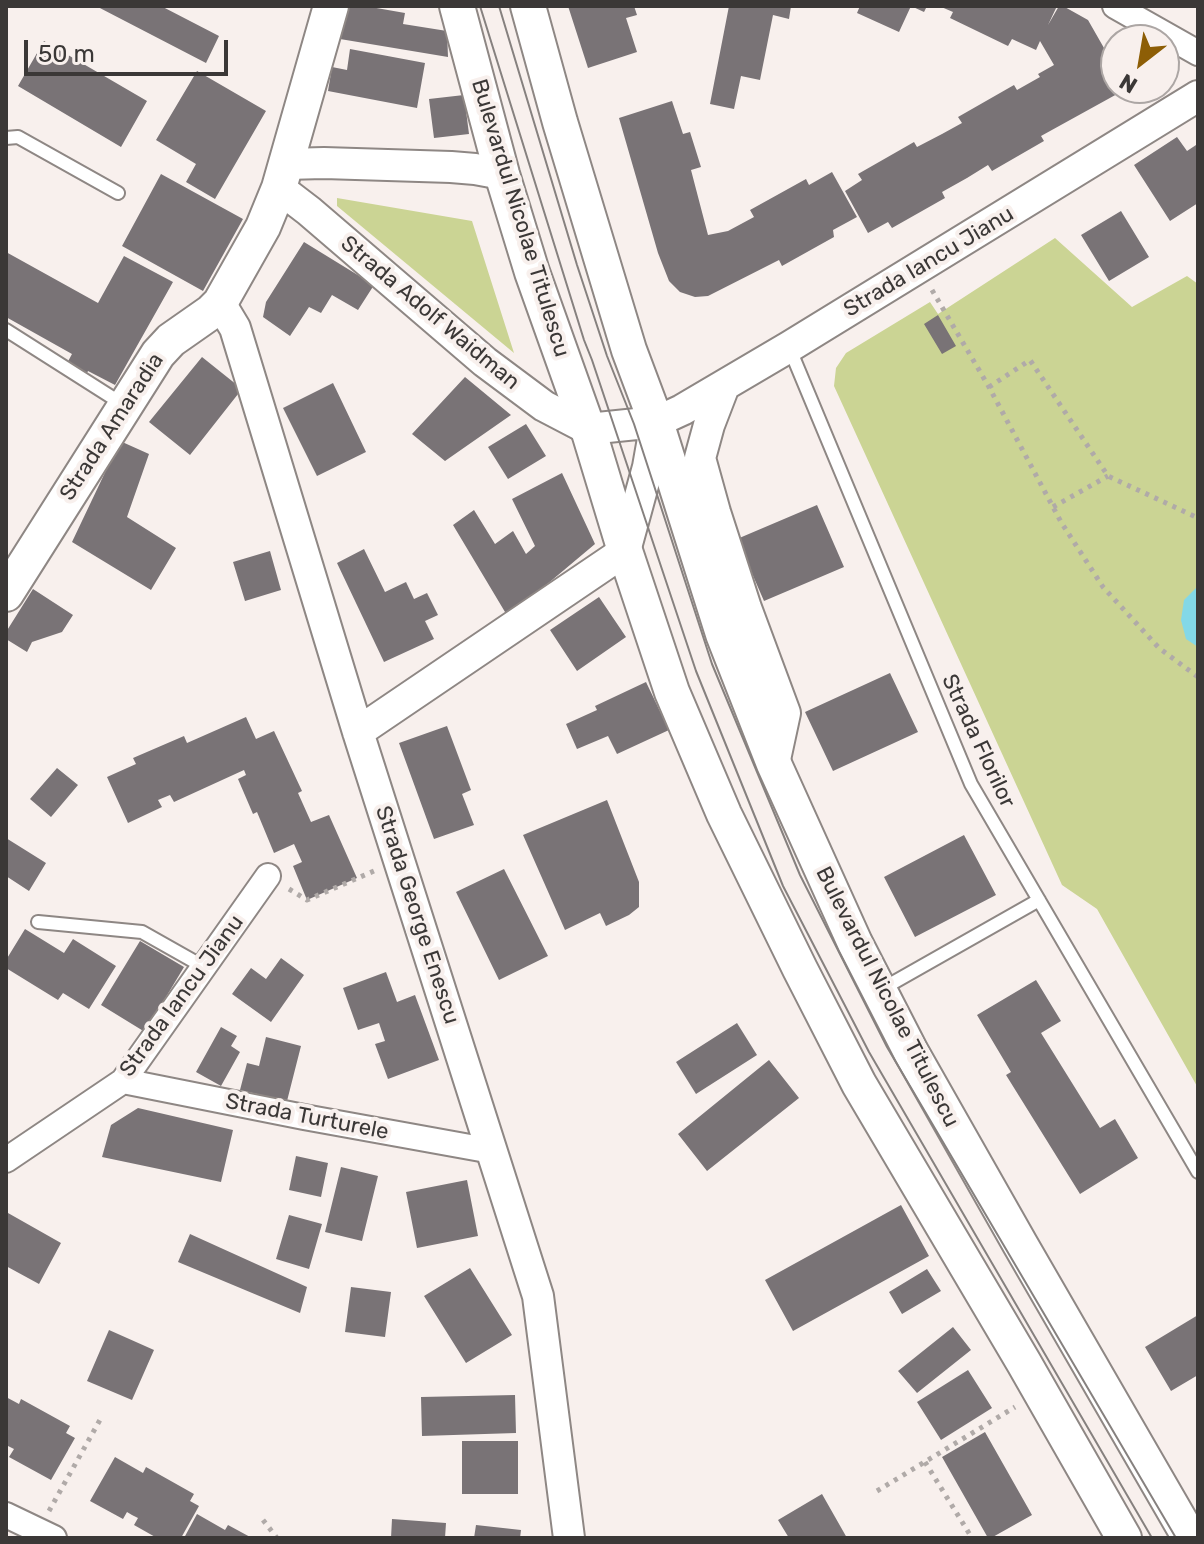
<!DOCTYPE html>
<html>
<head>
<meta charset="utf-8">
<style>
	body { margin:0 }
	#map { position:relative; width:1204px; height:1544px; overflow:hidden; background:#f8f0ed; font-family:Rubik,sans-serif }
	canvas { display:block }
	.frame { position:absolute; inset:0; border:8px solid #3b3837; pointer-events:none }
	.north { position:absolute; left:1100px; top:24px; width:80px; height:80px; box-sizing:border-box; background:#f8f0ed; border:2px solid #aca6a4; border-radius:50%; rotate:211deg; font-size:22px; font-weight:700; line-height:32px; text-align:center; color:#3b3837 }
	.north::after { content:''; display:block; margin:auto; width:28px; height:36px; background:#8d5e06; clip-path:polygon(50% 0,100% 100%,50% 72%,0 100%) }
	.scale { position:absolute; left:24px; top:40px; width:204px; height:36px; box-sizing:border-box; border:4px solid #3b3837; border-top:0; padding-left:10px; font-size:24px; line-height:28px; white-space:nowrap; color:#3b3837; -webkit-text-stroke:6px #f8f0ed; paint-order:stroke }
</style>
</head>
<body>
<div id="map">
<canvas width="1204" height="1544"></canvas>
<div class="frame"></div>
<div class="north">N</div>
<div class="scale">50 m</div>
</div>
<script>
const ctx = document.querySelector('canvas').getContext('2d');
ctx.lineJoin = 'round';
function paint(path, color) { ctx.fillStyle = color; ctx.fill(path, 'evenodd'); }
const shape = rows => new Path2D(rows.map(r => 'M' + r).join(''));
function stroke(path, color, width, dash) { ctx.strokeStyle = color; ctx.lineWidth = width; ctx.lineCap = dash ? 'butt' : 'round'; ctx.setLineDash(dash || []); ctx.stroke(path); }
function drawText(font, color, halo, rows, align = 'center') {
  ctx.font = font + ' Rubik,sans-serif'; ctx.lineWidth = 8; ctx.setLineDash([]); ctx.textBaseline = 'middle'; ctx.strokeStyle = halo; ctx.fillStyle = color; for (const [text, x, y, turn = 0] of rows) {
    ctx.save(); ctx.translate(x, y); ctx.rotate((+turn || 0) * Math.PI / 180); ctx.textAlign = isNaN(turn) ? turn : align; if (halo) ctx.strokeText(text, 0, 0); ctx.fillText(text, 0, 0); ctx.restore();
  }
}
paint(shape([
	[337,198,472,221,514,353,337,206],
	[1055,238,1132,307,1187,276,1198,284,1198,1088,1097,909,1062,885,834,386,836,368,846,353,930,302,938,314]
]), '#cbd494');
paint(shape([
	[1198,586,1198,647,1186,639,1181,620,1184,600]
]), '#83d8e7');
paint(shape([
	[96,6,161,6,219,36,206,63],
	[347,6,365,6,405,13,403,24,447,31,448,57,340,39],
	[568,6,634,6,637,15,626,18,637,52,588,68],
	[729,6,791,6,789,19,773,15,760,80,741,76,734,109,710,104],
	[860,6,927,6,924,12,911,6,899,32,857,13],
	[939,6,1057,6,1048,25,1059,6,1063,6,1088,20,1116,69,1116,88,1128,88,1041,136,1044,141,992,171,988,165,967,178,942,192,945,198,892,228,888,222,868,233,845,191,862,180,858,174,914,142,917,147,942,134,962,123,958,117,1014,85,1017,90,1040,77,1038,74,1054,65,1040,41,1036,50,1012,39,1008,46,950,18,953,12],
	[44,41,147,101,121,147,18,86],
	[350,49,425,63,417,108,328,91,332,67,347,70],
	[197,71,266,111,215,199,186,182,196,164,156,140],
	[464,95,469,134,434,138,429,99],
	[672,101,683,134,690,132,701,167,691,170,708,235,728,231,754,217,750,210,806,179,809,185,832,172,857,217,833,230,834,237,782,266,779,260,708,296,695,297,680,292,669,281,658,253,619,118],
	[1177,137,1187,151,1196,145,1198,147,1198,203,1170,221,1134,165],
	[161,174,243,219,203,291,122,246],
	[1121,211,1149,257,1109,281,1081,235],
	[304,242,374,285,358,310,332,295,321,313,309,307,290,336,263,317,266,302],
	[6,252,98,303,124,256,173,282,115,385,88,371,85,377,65,367,72,354,6,317],
	[938,315,956,346,942,354,924,324],
	[202,357,242,389,190,455,149,422],
	[465,377,511,415,445,461,412,434],
	[333,383,366,452,317,476,283,408],
	[526,424,546,456,508,479,488,447],
	[120,441,149,454,127,517,176,548,151,590,72,542],
	[562,473,595,544,508,617,453,525,474,510,495,544,513,531,526,554,535,546,512,499],
	[817,505,844,567,764,601,737,539],
	[364,549,385,592,406,582,414,599,427,593,438,615,425,621,434,639,384,662,337,563],
	[270,551,281,590,245,601,233,562],
	[33,589,73,615,62,632,32,642,27,652,6,639,6,632],
	[599,597,626,637,577,671,550,630],
	[890,673,918,732,833,771,805,712],
	[646,682,669,730,617,754,608,736,577,749,566,724,597,710,595,706],
	[246,717,256,739,274,731,302,791,298,793,311,822,329,815,357,878,307,900,293,866,302,862,294,844,274,853,257,812,253,814,238,779,246,775,244,770,174,802,170,795,158,800,162,807,128,823,107,777,136,764,133,758,184,736,187,743],
	[447,726,471,790,462,794,474,825,434,839,399,743],
	[57,768,78,785,51,817,30,799],
	[607,800,639,882,639,907,629,915,606,926,600,913,565,930,523,835],
	[964,835,996,895,915,937,884,877],
	[6,838,46,863,29,891,6,876],
	[504,869,548,956,499,980,456,892],
	[25,929,64,953,73,939,116,966,89,1009,63,993,58,1000,6,968,6,960],
	[140,941,184,967,145,1032,101,1005],
	[281,958,304,975,271,1022,232,994,251,968,266,979],
	[386,972,397,1002,415,995,439,1060,388,1079,375,1044,385,1041,379,1023,358,1030,343,988],
	[1036,980,1061,1021,1041,1033,1100,1128,1115,1119,1138,1158,1080,1194,1006,1075,1011,1072,977,1015],
	[737,1023,757,1055,696,1094,676,1062],
	[221,1027,237,1036,231,1046,240,1052,221,1086,196,1072],
	[266,1037,301,1046,287,1101,240,1090,247,1063,259,1066],
	[769,1060,799,1098,707,1171,678,1134],
	[138,1108,233,1130,221,1182,102,1157,111,1125],
	[296,1156,328,1163,321,1197,289,1190],
	[341,1167,378,1176,362,1241,325,1232],
	[467,1180,478,1236,417,1248,406,1192],
	[901,1205,929,1256,793,1331,765,1280],
	[8,1213,61,1243,39,1284,6,1266,6,1217],
	[289,1215,322,1224,309,1269,276,1259],
	[190,1234,307,1287,300,1313,178,1262],
	[470,1268,512,1335,466,1363,424,1296],
	[927,1269,941,1291,902,1314,889,1292],
	[351,1287,391,1292,385,1337,345,1332],
	[1198,1315,1198,1375,1171,1391,1145,1347],
	[953,1327,971,1350,917,1393,898,1371],
	[109,1330,154,1350,132,1400,87,1381],
	[968,1370,992,1408,941,1440,917,1402],
	[515,1395,516,1433,422,1436,421,1397],
	[6,1397,19,1404,21,1399,70,1426,66,1433,75,1438,51,1480,9,1457,14,1449,6,1445],
	[985,1432,1032,1515,991,1538,988,1538,942,1457],
	[462,1441,518,1441,518,1494,462,1494],
	[115,1457,143,1473,146,1467,194,1494,190,1501,199,1506,181,1538,157,1538,134,1525,138,1518,132,1515,127,1512,123,1519,90,1501],
	[822,1494,847,1538,789,1538,778,1520],
	[197,1514,225,1530,228,1525,252,1538,184,1538],
	[392,1519,446,1523,445,1538,391,1538],
	[476,1525,521,1530,520,1538,474,1538]
]), '#797376');
const service = shape([
	[6,138,18,137,118,193],
	[6,330,124,405],
	[789,347,971,784,1198,1172],
	[38,922,142,932,204,967],
	[882,989,1039,900]
]);
const minor = shape([
	[1115,6,1198,53],
	[123,1081,304,1117,492,1151],
	[6,1160,123,1081,268,876],
	[6,1515,54,1538]
]);
const tertiary = shape([
	[286,164,324,163,451,167,475,169,502,174],
	[279,188,309,211,485,362,544,406,588,429,656,422,682,410,789,347,1198,96],
	[220,303,235,328,358,732,538,1296,569,1538],
	[724,386,709,425,700,458,715,512,746,608,785,713,774,764],
	[358,732,625,551,648,467,656,422]
]);
const secondary = shape([
	[457,6,502,174,532,272,588,429,625,551,672,692,724,814,800,969,859,1084,1024,1363,1124,1538],
	[528,6,560,122,629,350,656,422,723,634,774,764,855,943,911,1052,1020,1244,1190,1538],
	[6,594,158,354,171,340,211,312,220,303,263,227,279,188,331,6]
]);
stroke(service, '#8e8784', 16);
stroke(minor, '#8e8784', 28);
stroke(tertiary, '#8e8784', 34);
stroke(secondary, '#8e8784', 38);
stroke(shape([
	[932,290,989,387,1061,522,1103,587,1159,648,1198,677],
	[989,387,1030,360,1108,476,1198,518],
	[1053,507,1108,476],
	[289,889,307,900,374,871],
	[925,1462,972,1538],
	[877,1491,1015,1407],
	[49,1511,101,1418],
	[263,1520,277,1538]
]), '#b0aaa8', 5, [4, 6]);
stroke(service, '#fff', 12);
stroke(minor, '#fff', 24);
stroke(tertiary, '#fff', 30);
stroke(secondary, '#fff', 34);
stroke(shape([
	[480,6,584,340,592,360,696,671,783,886,869,1052,1152,1538],
	[499,6,577,265,607,356,634,424,712,664,800,875,887,1047,1176,1538]
]), '#86817f', 2);
drawText('22px', '#3b3837', '#f8f0ed', [
	["Bulevardul Nicolae Titulescu",520,218,73],
	["Strada Iancu Jianu",929,262,-31],
	["Strada Adolf Waidman",430,313,40],
	["Strada Amaradia",112,427,-57],
	["Strada Florilor",978,741,65],
	["Strada George Enescu",417,915,72],
	["Strada Iancu Jianu",182,996,-54],
	["Bulevardul Nicolae Titulescu",887,997,63],
	["Strada Turturele",307,1117,11]
]);
</script>
</body>
</html>
